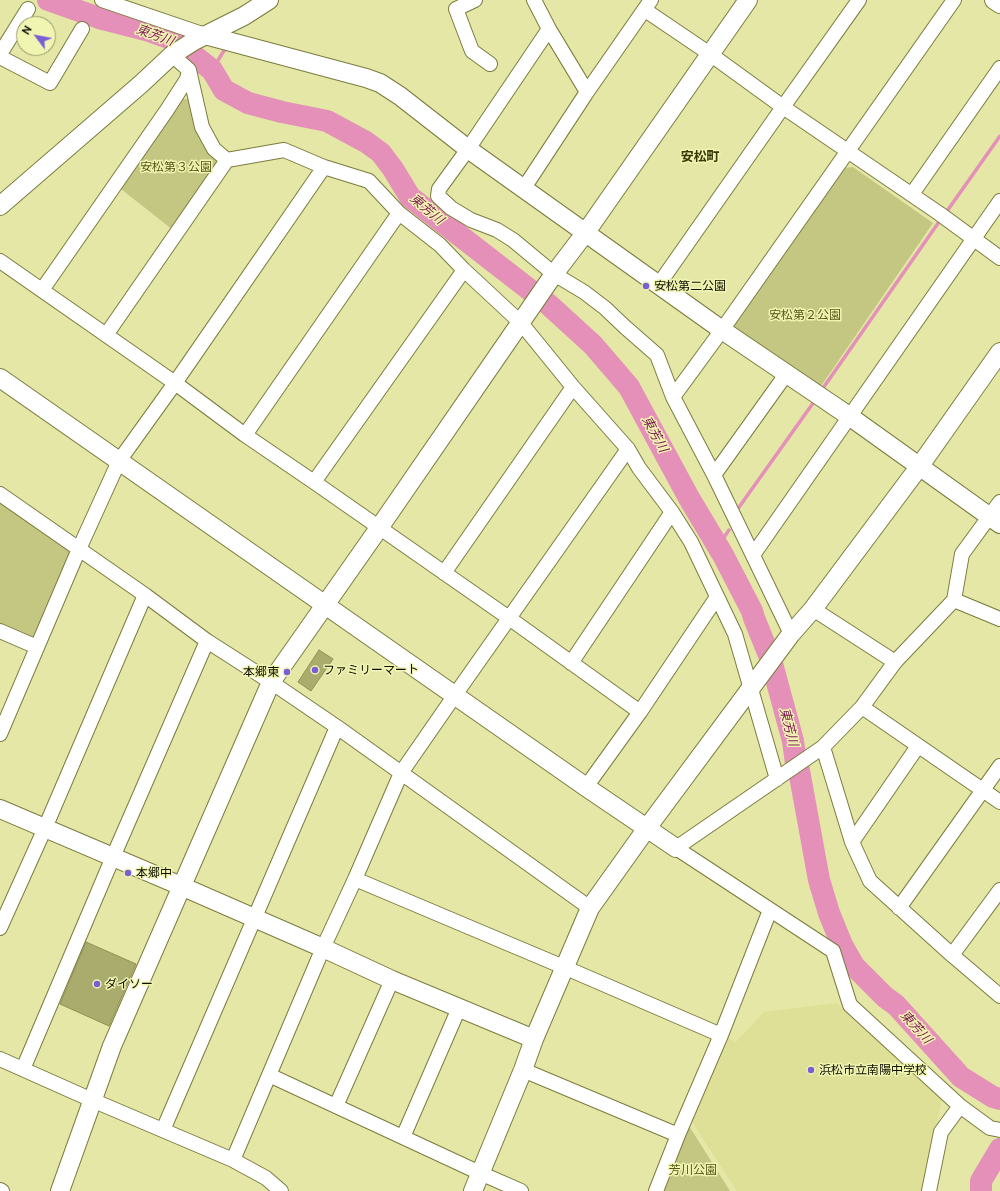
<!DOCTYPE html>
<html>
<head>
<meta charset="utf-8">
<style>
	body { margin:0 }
	#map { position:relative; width:1000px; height:1191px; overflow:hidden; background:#e4e7a6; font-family:Ubuntu,sans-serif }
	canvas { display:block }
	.north { position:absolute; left:16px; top:16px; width:40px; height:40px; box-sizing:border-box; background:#f1f5b2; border:1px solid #97996b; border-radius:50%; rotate:302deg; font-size:11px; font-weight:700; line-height:16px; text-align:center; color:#0f0f00 }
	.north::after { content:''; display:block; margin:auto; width:14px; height:18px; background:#7a5ed8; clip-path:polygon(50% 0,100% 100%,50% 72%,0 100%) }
</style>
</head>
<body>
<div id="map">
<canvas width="1000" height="1191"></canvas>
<div class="north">N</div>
</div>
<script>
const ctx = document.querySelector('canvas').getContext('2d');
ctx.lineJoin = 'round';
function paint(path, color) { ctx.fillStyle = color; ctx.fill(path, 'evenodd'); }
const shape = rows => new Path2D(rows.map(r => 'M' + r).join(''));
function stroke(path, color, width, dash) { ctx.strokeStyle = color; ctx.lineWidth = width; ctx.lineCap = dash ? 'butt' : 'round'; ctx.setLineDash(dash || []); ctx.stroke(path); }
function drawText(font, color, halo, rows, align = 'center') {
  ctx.font = font + ' Ubuntu,"Noto Sans JP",sans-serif'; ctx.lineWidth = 3; ctx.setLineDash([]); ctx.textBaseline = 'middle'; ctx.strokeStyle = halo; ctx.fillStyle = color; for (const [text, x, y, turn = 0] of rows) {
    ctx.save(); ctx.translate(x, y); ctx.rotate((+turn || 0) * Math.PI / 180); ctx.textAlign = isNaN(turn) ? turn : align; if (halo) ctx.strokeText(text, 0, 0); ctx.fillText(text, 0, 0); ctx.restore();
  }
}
paint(shape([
	[836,1003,942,1098,925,1191,737,1191,690,1119,727,1037,736,1042,764,1012]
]), '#dde096');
paint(shape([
	[182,99,190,99,221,162,173,230,121,189],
	[853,167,933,223,821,386,812,385,735,332,734,324,844,168],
	[0,500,71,550,73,558,35,638,0,624],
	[689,1126,730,1191,662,1191]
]), '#c4c781');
stroke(shape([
	[212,70,225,49],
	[945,214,1000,136],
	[821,391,941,219],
	[737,510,816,399],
	[718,546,729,530]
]), '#e490b8', 3.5);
stroke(shape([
	[48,0,99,18,146,30,174,40,212,70,224,90,248,103,282,112,327,121,366,142,381,153,393,169,410,197,548,304,593,345,629,387,689,498,723,555,752,611,754,618,771,660,793,741,796,763,798,765,819,880,829,913,842,945,854,966,885,997,896,1005,961,1077,993,1097,1000,1099],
	[981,1191,981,1181,1000,1149]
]), '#e490b8', 22);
const building = shape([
	[319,650,333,659,311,691,298,682,319,650],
	[86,942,136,964,109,1026,60,1004,86,942]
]);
paint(building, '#a9ac6c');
stroke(building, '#8f9153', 1);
const minor = shape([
	[102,0,205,35],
	[475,0,456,9,472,51,490,64],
	[534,0,549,29,587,92],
	[645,10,710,54,783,107,940,214,1000,258],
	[549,29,468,149,439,189,438,196,451,208,471,220,497,230,513,240,554,274,584,292,605,308,625,327,657,355,673,397,714,475,791,634],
	[0,54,28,9],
	[172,55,189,70,202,127,214,149,227,160],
	[0,57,50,83,82,29],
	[524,188,587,92,651,0],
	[912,194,1000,68],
	[0,261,175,383,245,435,314,482,509,618,640,712],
	[659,284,783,107,859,0],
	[42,290,167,110,187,79,189,70],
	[106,335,227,160,284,150,324,167,369,181,399,213,440,245,464,270,521,323,573,387,628,449,639,468,672,512,691,542,735,634,777,779],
	[673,397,722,330,954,0],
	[245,435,399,213],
	[714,475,787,373],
	[314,482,464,270],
	[0,494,145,595,207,641,271,682,337,727,590,908],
	[1000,502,962,554,954,600,895,662,862,707,823,747,676,848,833,951,850,1005,960,1106,990,1128,1000,1130],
	[753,555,1000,201],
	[444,573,573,387],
	[954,600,1000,619],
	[813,609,895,662],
	[0,631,37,647],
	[571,663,672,512],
	[862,707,1000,802],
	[0,734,79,549,119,461,175,383,324,167],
	[823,747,852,842,870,881,952,955,1000,996],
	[586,787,640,712,717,597],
	[852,842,918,746],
	[355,879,566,968,721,1035],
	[899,908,1000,766],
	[0,928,45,828,145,595],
	[952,955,1000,890],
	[0,1059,92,1100,233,1160,266,1178,281,1191],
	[23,1069,113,857,207,641],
	[523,1070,678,1135],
	[269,1075,480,1173,521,1191],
	[336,1106,392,980],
	[163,1130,337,727],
	[403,1137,459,1008],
	[233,1160,323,948,355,879,401,773,455,695,628,449],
	[0,1190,2,1191],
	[656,1191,678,1135,721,1035,770,910],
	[929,1191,941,1132,960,1106]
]);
const tertiary = shape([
	[994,0,1000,4],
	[205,35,366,78,380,83,400,96,468,149,722,330,849,416,1000,524],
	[0,206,141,84,172,55,194,41,244,16,269,0],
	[0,378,586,787,676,848],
	[0,809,181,886,323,948,392,980,534,1039],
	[60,1191,112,1046,271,682,379,528,554,274,586,232,748,0],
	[473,1191,523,1070,534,1039,590,908,647,828,791,634,813,609,919,467,1000,352]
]);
stroke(minor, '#7b7c3e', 16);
stroke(tertiary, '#7b7c3e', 20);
stroke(minor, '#fff', 14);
stroke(tertiary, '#fff', 18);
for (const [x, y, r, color] of [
	[646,286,4,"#7a5ed8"],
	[315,670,4,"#7a5ed8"],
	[287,672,4,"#7a5ed8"],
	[128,873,4,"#7a5ed8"],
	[97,984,4,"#7a5ed8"],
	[811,1070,4,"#7a5ed8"]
]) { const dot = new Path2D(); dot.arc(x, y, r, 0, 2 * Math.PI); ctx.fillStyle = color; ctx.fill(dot); stroke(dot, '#f1f5b2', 1.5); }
drawText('12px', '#575816', '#f1f5b2', [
	["安松第３公園",176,167],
	["安松第２公園",805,315],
	["芳川公園",693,1170]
]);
drawText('12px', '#0f0f00', '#f1f5b2', [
	["安松第二公園",654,286],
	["ファミリーマート",323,670],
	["本郷東",279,672,"right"],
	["本郷中",136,873],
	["ダイソー",105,984],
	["浜松市立南陽中学校",819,1070]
], 'left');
drawText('italic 13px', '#7c1952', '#f1f5b2', [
	["東芳川",155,35,20],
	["東芳川",427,209,40],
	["東芳川",655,434,61],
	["東芳川",789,727,76],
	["東芳川",916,1027,48]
]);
drawText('bold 13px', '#373805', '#f1f5b2', [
	["安松町",700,157]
]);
</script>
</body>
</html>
